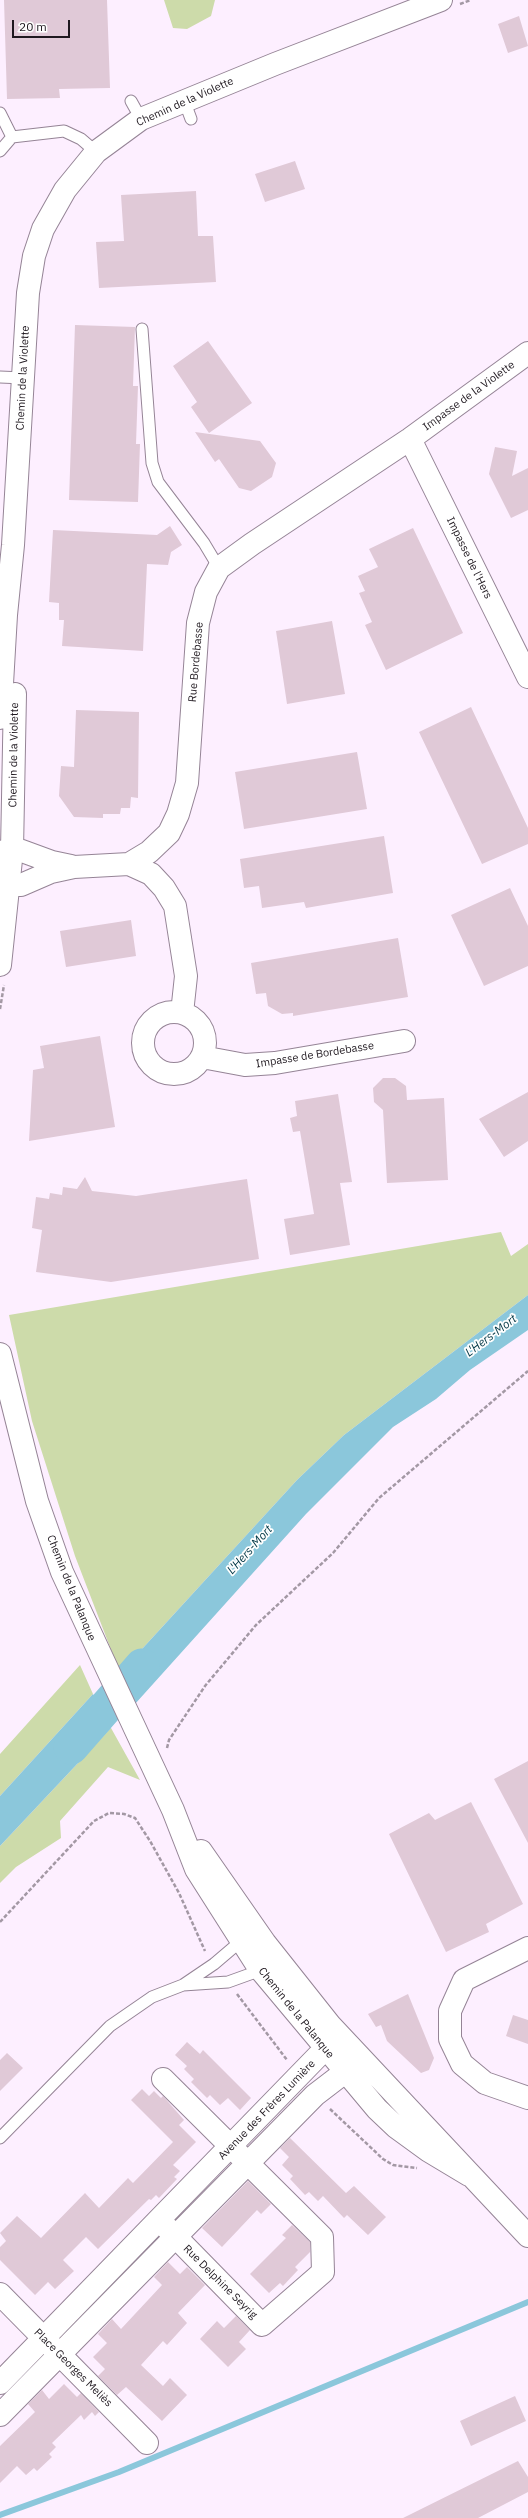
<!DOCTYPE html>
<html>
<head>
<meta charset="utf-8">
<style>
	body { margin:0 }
	#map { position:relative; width:528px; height:2518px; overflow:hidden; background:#fdefff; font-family:"IBM Plex Sans",sans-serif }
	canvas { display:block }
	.scale { position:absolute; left:12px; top:20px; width:58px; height:18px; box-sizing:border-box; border:2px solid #1f181f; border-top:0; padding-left:5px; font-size:12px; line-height:14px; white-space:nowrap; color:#1f181f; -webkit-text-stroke:3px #fff; paint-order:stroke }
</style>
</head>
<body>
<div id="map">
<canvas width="528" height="2518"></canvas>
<div class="scale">20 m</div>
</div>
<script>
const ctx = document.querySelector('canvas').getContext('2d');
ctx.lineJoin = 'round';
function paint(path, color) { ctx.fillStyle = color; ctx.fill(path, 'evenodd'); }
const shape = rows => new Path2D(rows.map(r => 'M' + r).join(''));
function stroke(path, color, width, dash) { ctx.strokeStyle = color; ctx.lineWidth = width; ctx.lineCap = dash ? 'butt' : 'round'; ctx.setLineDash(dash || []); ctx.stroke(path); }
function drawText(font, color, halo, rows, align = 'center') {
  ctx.font = font + ' "IBM Plex Sans",sans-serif'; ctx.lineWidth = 3.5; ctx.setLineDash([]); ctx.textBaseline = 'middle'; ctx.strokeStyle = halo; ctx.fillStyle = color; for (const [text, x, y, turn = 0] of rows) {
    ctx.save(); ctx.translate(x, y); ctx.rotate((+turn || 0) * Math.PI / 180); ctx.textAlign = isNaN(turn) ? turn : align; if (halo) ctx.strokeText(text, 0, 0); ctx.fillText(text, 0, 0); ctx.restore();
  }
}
paint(shape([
	[164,0,215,0,211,16,187,29,173,28],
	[501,1232,511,1256,528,1244,528,1295,344,1435,297,1480,120,1673,75,1556,32,1421,9,1315],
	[80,1665,93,1694,0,1796,0,1754],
	[111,1728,140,1780,108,1767,60,1821,61,1838,16,1867,0,1883,0,1846]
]), '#cddbaa');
paint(shape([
	[528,1295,528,1330,470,1370,436,1399,393,1427,306,1514,135,1704,120,1673,297,1480,344,1435],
	[93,1694,111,1728,0,1846,0,1796]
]), '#8bc7db');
stroke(shape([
	[0,2515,119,2472,528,2302]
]), '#8bc7db', 6);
stroke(shape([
	[71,1747,142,1666]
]), '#8bc7db', 35);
paint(shape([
	[4,0,107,0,110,88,59,89,60,98,7,99],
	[519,16,528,46,508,53,498,24],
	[295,161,305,189,265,202,255,174],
	[196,191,198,236,213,236,216,282,99,288,96,242,124,241,121,195],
	[75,325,135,327,133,386,138,386,136,444,140,444,138,502,69,500],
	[208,341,252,403,209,433,191,407,197,402,173,366],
	[195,432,260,441,276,463,272,477,251,491,239,488,219,459,215,462],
	[495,447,517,451,512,476,528,468,528,510,511,518,489,474],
	[170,526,182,545,171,552,168,565,147,564,143,651,62,646,64,620,59,620,59,603,49,602,53,530,157,535],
	[413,528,463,633,386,670,365,625,372,622,359,593,365,591,358,576,378,567,369,549],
	[332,621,345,694,287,704,276,631],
	[471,707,528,828,528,844,482,864,419,732],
	[76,710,139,712,138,798,131,797,130,808,121,808,120,814,103,814,103,818,74,817,59,796,61,766,74,767],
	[357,752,367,809,244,829,235,772],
	[384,836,393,893,306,908,304,902,262,908,259,886,244,888,240,859],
	[510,888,528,926,528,966,484,986,451,915],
	[131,920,136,956,66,967,60,931],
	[398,938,408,997,293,1016,293,1013,282,1014,268,1006,266,993,256,994,251,963],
	[100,1036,115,1127,29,1141,33,1070,44,1068,40,1046],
	[383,1078,395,1078,406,1086,407,1100,444,1098,448,1180,387,1183,383,1110,374,1102,373,1088],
	[528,1092,528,1141,504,1157,479,1119],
	[338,1094,352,1182,340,1183,350,1245,290,1255,284,1219,314,1214,300,1131,293,1132,290,1118,297,1116,295,1101],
	[85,1177,92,1191,136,1196,247,1179,259,1259,111,1282,36,1272,42,1230,32,1228,36,1197,49,1199,50,1193,62,1195,63,1187,77,1189],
	[528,1761,528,1843,494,1779],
	[471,1802,523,1904,486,1924,489,1932,446,1952,389,1834,429,1813,435,1820],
	[408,1994,434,2058,429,2070,421,2073,387,2041,381,2025,376,2027,368,2014],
	[513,2015,528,2020,528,2044,506,2036],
	[187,2042,200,2054,203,2050,251,2098,240,2110,228,2098,220,2105,210,2095,207,2098,191,2082,194,2079,184,2069,187,2066,175,2055],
	[7,2053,23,2068,0,2091,0,2060],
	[142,2089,149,2096,154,2091,161,2098,163,2096,184,2120,179,2125,196,2142,173,2165,180,2171,174,2177,177,2179,159,2198,156,2195,151,2200,149,2199,98,2249,86,2237,63,2260,74,2271,55,2289,48,2282,35,2295,0,2260,0,2247,6,2241,0,2233,17,2216,41,2238,85,2193,99,2208,128,2178,133,2183,173,2142,131,2100],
	[290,2138,346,2193,354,2186,386,2217,368,2235,347,2215,344,2218,323,2196,318,2201,309,2192,305,2195,290,2179,293,2176,282,2165,289,2157,280,2148],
	[248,2181,271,2204,261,2214,257,2210,222,2247,202,2228],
	[292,2225,310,2242,310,2252,295,2267,298,2270,283,2286,280,2283,269,2293,250,2274,286,2238,282,2235],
	[168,2262,180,2274,187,2267,205,2285,178,2313,187,2323,167,2345,163,2341,141,2365,163,2386,170,2378,187,2395,162,2421,126,2387,117,2395,98,2376,105,2369,93,2357,107,2343,98,2334,112,2319,121,2329,162,2285,154,2277],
	[236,2316,250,2330,239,2342,246,2349,228,2367,200,2339,217,2321,224,2328],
	[64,2384,77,2397,81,2393,99,2412,95,2416,92,2412,84,2420,81,2415,52,2443,56,2447,49,2454,52,2457,37,2471,34,2468,26,2475,17,2466,0,2483,0,2446,35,2412,28,2404,42,2390,49,2399],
	[515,2396,526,2421,471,2446,460,2421],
	[518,2461,528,2477,528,2492,478,2518,403,2518]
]), '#e0c9d7');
const service = shape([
	[184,100,191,119],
	[131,101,141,119],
	[0,113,12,137],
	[0,151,12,137,64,131,81,139,96,152],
	[142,329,152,463,158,482,204,543,219,568],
	[0,377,23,378],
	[183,1985,228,1982,253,1973,259,1965],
	[0,2138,110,2026,152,1997,183,1985,214,1964,241,1941,244,1941]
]);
const minor = shape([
	[410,439,528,677],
	[0,852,12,850,22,851,52,862,71,866],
	[129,864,151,874,164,888,175,906,186,976,182,1013],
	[0,880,9,885,21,885,51,872,74,867,129,864,149,852,169,833,178,814,187,783,198,623,206,592,219,568,252,544,410,439,528,353],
	'143 1043a31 31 0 1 1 62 0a31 31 0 1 1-62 0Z',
	[202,1057,245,1065,275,1063,404,1041],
	[528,1948,464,1980,450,2011,450,2039,462,2064,485,2083,528,2098],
	[163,2079,322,2237,323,2272,262,2325,166,2227],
	[0,2294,147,2443],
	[0,2383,318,2056,326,2051,350,2047,345,2072,315,2095,0,2415]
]);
const tertiary = shape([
	[0,718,6,615,13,545,28,293,34,256,43,229,65,190,96,152,141,119,275,64,441,0],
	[0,965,12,850,15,694],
	[0,1354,37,1501,62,1572,173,1810,196,1869,259,1968,377,2109,396,2127,429,2151,469,2175],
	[201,1851,265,1943,330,2025,528,2236]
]);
stroke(service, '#958496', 13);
stroke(minor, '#958496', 24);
stroke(tertiary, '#958496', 24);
stroke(shape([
	[460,4,471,0],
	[0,1009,4,985],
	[167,1748,169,1740,205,1686,256,1625,333,1553,379,1498,528,1371],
	[0,1922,94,1821,109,1813,124,1814,135,1818,150,1841,179,1893,205,1951],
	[237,1994,287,2060],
	[330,2109,383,2159,393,2165,417,2168]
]), '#a398a4', 2.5, [4, 2]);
stroke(service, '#fff', 11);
stroke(minor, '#fff', 22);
stroke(tertiary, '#fff', 22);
drawText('11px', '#1f181f', '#fff', [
	["Chemin de la Violette",185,102,-24],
	["Chemin de la Violette",23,378,-87],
	["Impasse de la Violette",469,396,-36],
	["Impasse de l'Hers",469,558,64],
	["Rue Bordebasse",196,662,-85],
	["Chemin de la Violette",14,755,-89],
	["Impasse de Bordebasse",315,1055,-9],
	["Chemin de la Palanque",71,1588,68],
	["Chemin de la Palanque",296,2013,51],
	["Avenue des Frères Lumière",267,2110,-46],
	["Rue Delphine Seyrig",220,2282,45],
	["Place Georges Meliès",73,2368,45]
]);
drawText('italic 12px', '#003745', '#fff', [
	["L'Hers-Mort",491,1336,-37],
	["L'Hers-Mort",250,1550,-48]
]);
</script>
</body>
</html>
